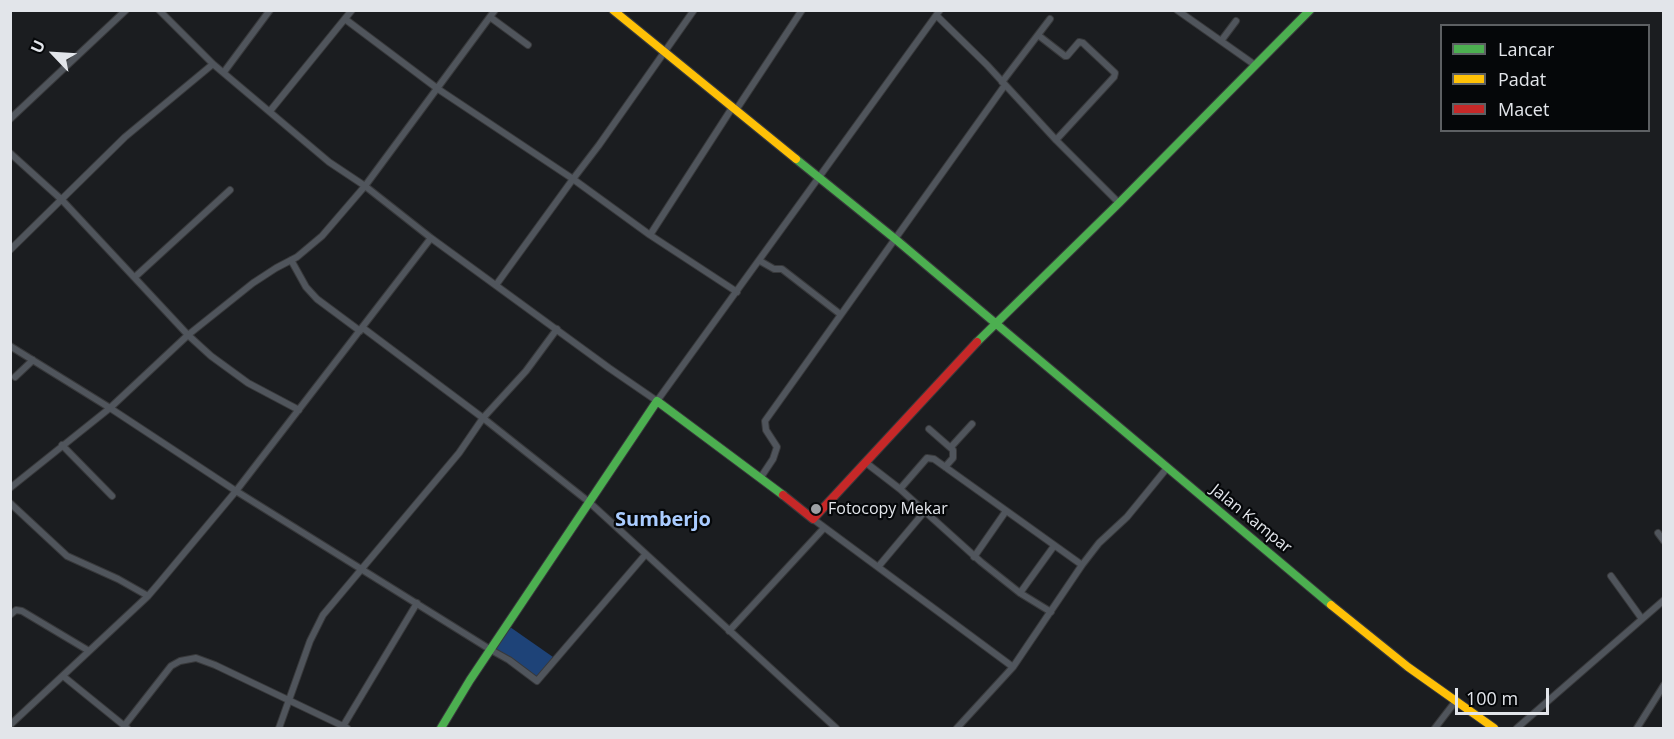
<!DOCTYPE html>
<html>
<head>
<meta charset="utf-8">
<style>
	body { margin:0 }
	#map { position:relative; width:1674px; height:739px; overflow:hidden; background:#1b1d20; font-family:"Open Sans",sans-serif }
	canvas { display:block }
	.frame { position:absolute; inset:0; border:12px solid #e2e5ea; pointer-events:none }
	.legend { position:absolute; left:1440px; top:24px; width:210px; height:108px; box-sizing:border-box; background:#050709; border:2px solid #5d6063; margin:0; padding:8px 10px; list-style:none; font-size:18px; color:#e2e5ea }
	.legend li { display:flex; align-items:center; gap:12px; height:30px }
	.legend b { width:30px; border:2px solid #5d6063 }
	.north { position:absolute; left:24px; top:24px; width:60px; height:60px; -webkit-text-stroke:4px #050709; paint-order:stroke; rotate:295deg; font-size:16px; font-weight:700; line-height:24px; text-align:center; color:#e2e5ea }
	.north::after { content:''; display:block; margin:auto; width:21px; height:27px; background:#e2e5ea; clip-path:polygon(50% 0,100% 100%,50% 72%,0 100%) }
	.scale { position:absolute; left:1455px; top:688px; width:94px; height:27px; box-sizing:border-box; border:3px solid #e2e5ea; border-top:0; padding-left:8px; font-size:18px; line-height:21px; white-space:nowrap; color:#e2e5ea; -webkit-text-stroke:4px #050709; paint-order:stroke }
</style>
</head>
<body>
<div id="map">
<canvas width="1674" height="739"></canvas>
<div class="frame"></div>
<ul class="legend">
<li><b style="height:8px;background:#4caf50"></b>Lancar</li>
<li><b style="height:8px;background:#ffc107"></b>Padat</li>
<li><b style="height:8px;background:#c62828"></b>Macet</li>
</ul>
<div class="north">U</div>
<div class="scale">100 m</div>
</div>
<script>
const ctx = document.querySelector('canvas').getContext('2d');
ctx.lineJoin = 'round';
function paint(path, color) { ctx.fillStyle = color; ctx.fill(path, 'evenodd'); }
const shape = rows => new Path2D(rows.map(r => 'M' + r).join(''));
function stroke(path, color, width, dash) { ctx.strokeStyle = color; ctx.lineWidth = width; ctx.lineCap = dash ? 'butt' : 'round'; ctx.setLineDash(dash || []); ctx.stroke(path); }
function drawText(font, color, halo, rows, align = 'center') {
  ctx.font = font + ' "Open Sans",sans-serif'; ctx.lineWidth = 4.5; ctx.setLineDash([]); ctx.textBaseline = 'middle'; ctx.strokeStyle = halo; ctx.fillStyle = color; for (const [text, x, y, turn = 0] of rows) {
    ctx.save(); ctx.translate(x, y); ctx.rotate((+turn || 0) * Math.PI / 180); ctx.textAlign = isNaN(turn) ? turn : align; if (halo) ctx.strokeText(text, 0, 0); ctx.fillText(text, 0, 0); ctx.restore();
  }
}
paint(shape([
	[510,627,553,657,538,678,494,650]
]), '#1e4378');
const street = shape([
	[159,10,213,64,329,162,365,186,431,238,609,368,657,401,940,10],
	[1177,10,1255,65],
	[937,16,987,65,1056,140,1119,203],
	[490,17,528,45],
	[345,19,438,89,573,179,650,235,737,292],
	[1038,35,1065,56,1067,56,1079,42,1083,43,1115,73,1114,77,1056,140],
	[1221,41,1236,21],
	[224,72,270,10],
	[1002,82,1050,19],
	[736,110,802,10],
	[270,111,352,10],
	[10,119,126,10],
	[10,153,62,200,188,335,211,356,248,383,299,410],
	[650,235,732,108],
	[10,250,125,137,213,64],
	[291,260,306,287,317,299,360,331],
	[760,261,774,269,782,269,840,314],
	[135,277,230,190],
	[496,285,573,179,599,145,694,10],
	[363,328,483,418,589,502,836,728],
	[10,346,110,408,236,491,491,650,509,660,537,681,645,555],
	[15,377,33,360],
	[929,429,953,450,953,458,945,467],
	[62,445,112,496],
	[951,447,972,424],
	[865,462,900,489,981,562,1020,593,1051,612],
	[761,477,773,459,777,447,766,430,765,421,1005,85],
	[10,488,110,408,188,335,253,283,276,268,297,257,322,236,365,186,495,10],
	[900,489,927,458,934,459,1082,565],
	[10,503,67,556,118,579,148,596],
	[813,519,1013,667],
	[1658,533,1664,541],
	[974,557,1006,511],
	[878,567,925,511],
	[1611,576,1642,619],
	[1020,593,1054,546],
	[10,615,16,610,22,611,89,651],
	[729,631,824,528],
	[63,676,127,728],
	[10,725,148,596,160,582,236,491,431,238],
	[124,726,171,666,180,661,196,658,215,665,347,728],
	[279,728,310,641,323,615,459,453,483,418,526,371,557,329],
	[342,728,417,603],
	[957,728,1013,667,1082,565,1099,543,1127,517,1167,468],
	[1435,728,1455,702],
	[1517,728,1664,600],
	[1637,728,1664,685]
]);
const fast = shape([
	[796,159,894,238,1331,605],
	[977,342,1119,203,1310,10],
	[441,728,470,680,657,401,783,495]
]);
const slow = shape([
	[613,10,796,159],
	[1331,605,1408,667,1494,728]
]);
const jam = shape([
	[783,495,813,519,977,342]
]);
stroke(street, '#38393b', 8);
stroke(fast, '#38393b', 10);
stroke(slow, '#38393b', 10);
stroke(jam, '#38393b', 10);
stroke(street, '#50555c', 6);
stroke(fast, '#4caf50', 8);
stroke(slow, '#ffc107', 8);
stroke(jam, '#c62828', 8);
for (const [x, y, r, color] of [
	[816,509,6,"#9c9fa3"]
]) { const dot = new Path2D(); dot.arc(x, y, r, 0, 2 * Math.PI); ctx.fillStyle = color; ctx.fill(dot); stroke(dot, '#050709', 2); }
drawText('16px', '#e2e5ea', '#050709', [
	["Fotocopy Mekar",828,509]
], 'left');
drawText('16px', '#e2e5ea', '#050709', [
	["Jalan Kampar",1251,519,39]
]);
drawText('bold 20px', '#acf', '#050709', [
	["Sumberjo",663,520]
]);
</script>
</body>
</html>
